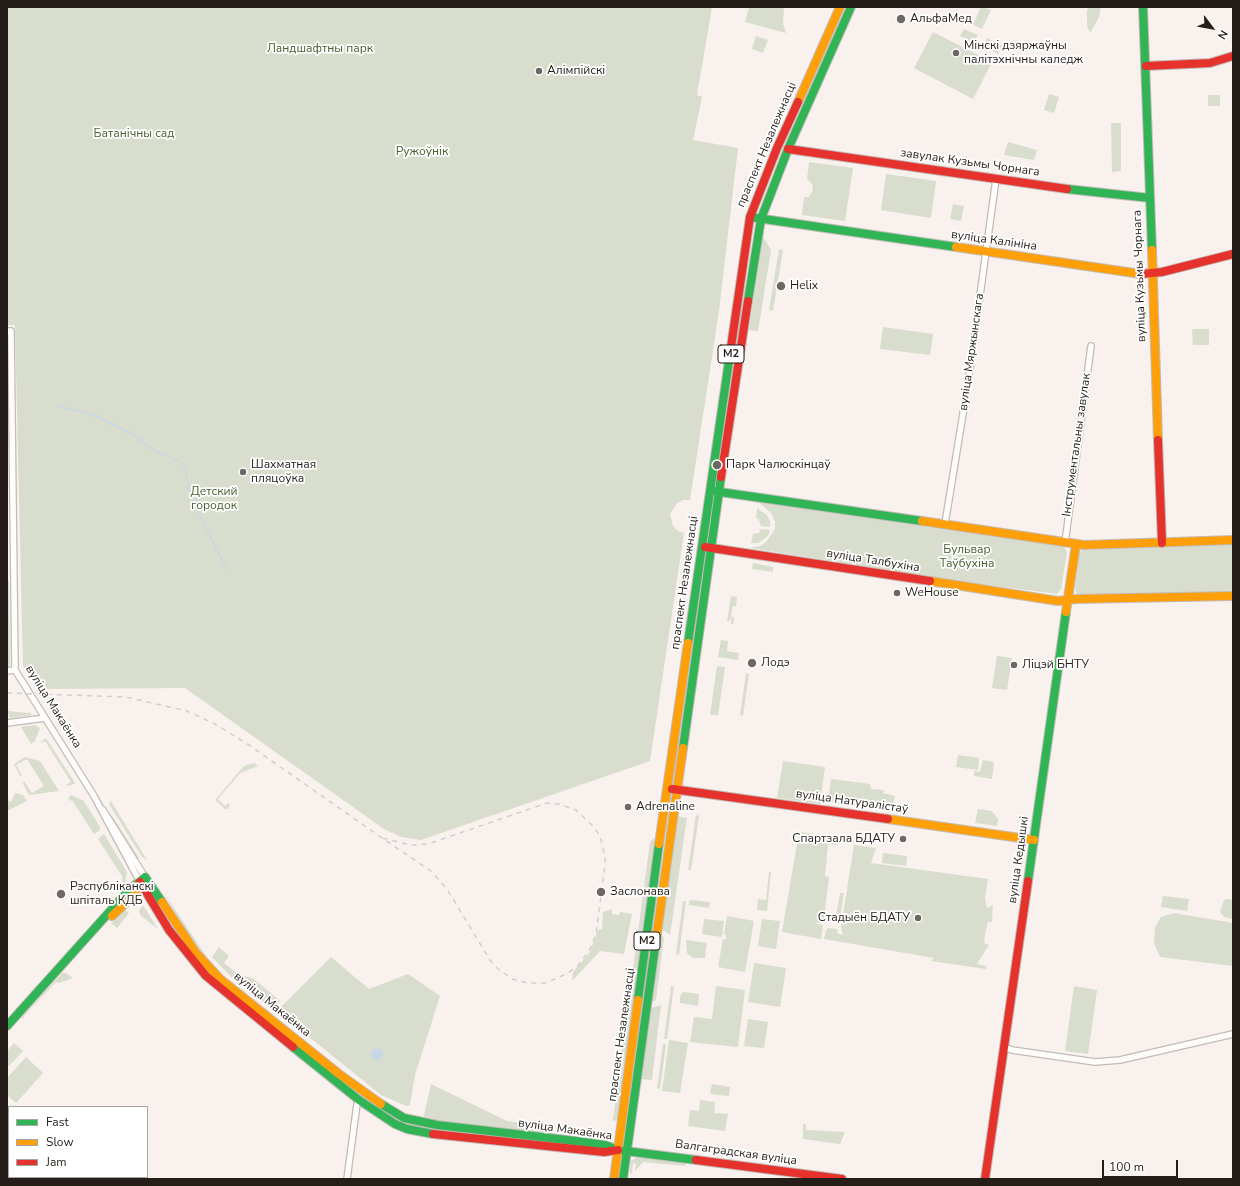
<!DOCTYPE html>
<html>
<head>
<meta charset="utf-8">
<style>
	body { margin:0 }
	#map { position:relative; width:1240px; height:1186px; overflow:hidden; background:#f8f1ed; font-family:"Nunito Sans",sans-serif }
	canvas { display:block }
	.frame { position:absolute; inset:0; border:8px solid #241d19; pointer-events:none }
	.legend { position:absolute; left:8px; top:1106px; width:140px; height:72px; box-sizing:border-box; background:#fff; border:1px solid #a7a5a3; margin:0; padding:5px 7px; list-style:none; font-size:12px; color:#241d19 }
	.legend li { display:flex; align-items:center; gap:8px; height:20px }
	.legend b { width:20px; border:1px solid #a7a5a3 }
	.north { position:absolute; left:1192px; top:8px; width:40px; height:40px; -webkit-text-stroke:3px #fff; paint-order:stroke; rotate:122deg; font-size:11px; font-weight:700; line-height:16px; text-align:center; color:#241d19 }
	.north::after { content:''; display:block; margin:auto; width:14px; height:18px; background:#241d19; clip-path:polygon(50% 0,100% 100%,50% 72%,0 100%) }
	.scale { position:absolute; left:1102px; top:1160px; width:76px; height:18px; box-sizing:border-box; border:2px solid #241d19; border-top:0; padding-left:5px; font-size:12px; line-height:14px; white-space:nowrap; color:#241d19; -webkit-text-stroke:3px #fff; paint-order:stroke }
</style>
</head>
<body>
<div id="map">
<canvas width="1240" height="1186"></canvas>
<div class="frame"></div>
<ul class="legend">
<li><b style="height:5px;background:#30b455"></b>Fast</li>
<li><b style="height:5px;background:#ff9f0a"></b>Slow</li>
<li><b style="height:5px;background:#e5322d"></b>Jam</li>
</ul>
<div class="north">N</div>
<div class="scale">100 m</div>
</div>
<script>
const ctx = document.querySelector('canvas').getContext('2d');
ctx.lineJoin = 'round';
function paint(path, color) { ctx.fillStyle = color; ctx.fill(path, 'evenodd'); }
const shape = rows => new Path2D(rows.map(r => 'M' + r).join(''));
function stroke(path, color, width, dash) { ctx.strokeStyle = color; ctx.lineWidth = width; ctx.lineCap = dash ? 'butt' : 'round'; ctx.setLineDash(dash || []); ctx.stroke(path); }
function drawText(font, color, halo, rows, align = 'center') {
  ctx.font = font + ' "Nunito Sans",sans-serif'; ctx.lineWidth = 3.5; ctx.setLineDash([]); ctx.textBaseline = 'middle'; ctx.strokeStyle = halo; ctx.fillStyle = color; for (const [text, x, y, turn = 0] of rows) {
    ctx.save(); ctx.translate(x, y); ctx.rotate((+turn || 0) * Math.PI / 180); ctx.textAlign = isNaN(turn) ? turn : align; if (halo) ctx.strokeText(text, 0, 0); ctx.fillText(text, 0, 0); ctx.restore();
  }
}
paint(shape([
	[7,7,712,7,697,95,702,97,693,140,738,148,719,311,690,500,683,500,677,503,670,514,673,526,678,531,684,533,650,761,421,840,401,837,384,829,185,688,45,689,34,679,23,666,15,325,7,325],
	[749,7,784,7,783,24,786,33,745,22],
	[981,7,991,10,982,29,973,25],
	[1090,7,1101,7,1099,17,1090,33,1087,26,1087,10],
	[964,29,978,35,974,43,960,36],
	[933,32,992,62,973,99,914,68],
	[756,36,768,40,763,53,752,49],
	[987,38,1002,46,998,54,983,46],
	[1049,94,1059,97,1054,113,1044,110],
	[1208,95,1220,95,1220,106,1208,106],
	[1111,123,1121,123,1121,171,1112,172],
	[1008,142,1037,150,1034,160,1004,155],
	[809,162,853,168,845,221,802,215,804,197,809,197,813,190,812,184,807,179],
	[886,174,936,181,931,218,881,210],
	[953,204,964,206,961,221,950,219],
	[763,237,771,250,758,331,749,330],
	[779,249,783,250,773,311,769,310],
	[883,327,933,334,930,355,880,349],
	[1192,329,1209,329,1209,345,1193,345],
	[758,502,1064,547,1067,552,1061,589,1057,594,974,583,750,548,760,546,766,542,775,529,775,522,771,513],
	[757,508,767,515,770,521,770,527,761,526,759,520,756,518],
	[761,529,770,530,768,536,758,543,751,543,753,534,759,533],
	[1233,544,1233,594,1078,595,1075,590,1079,554,1082,550],
	[753,563,773,567,773,572,752,569],
	[7,581,9,581,10,667,7,667],
	[731,596,737,597,736,606,733,606,731,617,734,617,733,624,731,624,731,617,729,621,727,621],
	[721,640,728,641,727,651,739,653,738,660,718,657],
	[997,656,1012,658,1007,690,992,688],
	[717,666,725,667,718,715,710,715],
	[746,673,749,674,743,716,740,715],
	[7,711,29,713,29,711,32,715,10,718],
	[35,725,40,728,35,741,31,744,21,727],
	[46,738,75,783,74,784,67,786,66,785,71,782,45,741,39,743],
	[958,755,979,758,978,770,956,767],
	[25,757,40,761,59,791,29,795,23,784,24,781,32,793,44,786,27,759,16,765,22,775,20,776,14,764],
	[983,760,994,762,992,779,974,776,974,771,980,772],
	[783,761,825,767,820,804,777,798],
	[254,763,258,766,240,773,218,799,225,806,228,803,230,804,228,809,225,809,215,800,244,766],
	[831,779,870,784,871,789,884,790,883,793,895,796,892,811,828,802],
	[15,793,23,795,27,801,7,811,7,800,11,802],
	[71,795,84,801,100,827,100,830,94,834,72,800,70,801,68,798],
	[111,801,142,852,147,860,142,857,109,804],
	[978,809,992,811,998,819,997,826,975,823],
	[696,815,699,816,691,870,688,870],
	[111,816,113,817,139,858,137,859],
	[677,816,687,818,670,935,662,929],
	[799,832,838,837,837,845,828,844,825,876,829,877,824,919,829,920,828,922,814,923,823,925,821,939,782,932],
	[104,834,127,872,125,883,123,886,122,876,98,839],
	[653,839,657,840,618,1120,614,1121,613,1120,650,842],
	[854,845,876,848,871,863,988,879,985,898,987,908,993,905,992,922,988,922,985,935,984,943,989,945,977,964,986,966,986,969,931,961,934,958,824,939,826,930,828,928,837,929,838,934,843,935,841,927],
	[883,853,907,856,906,866,882,863],
	[769,872,771,872,767,911,757,910,758,899,766,900],
	[163,891,192,935,210,962,189,936],
	[840,893,844,893,839,924,835,923],
	[1163,896,1189,899,1187,911,1161,907],
	[1228,899,1233,900,1233,919,1224,917,1220,912,1224,900],
	[690,900,710,902,709,908,689,905],
	[683,901,686,901,679,955,676,954],
	[143,905,158,929,140,915,139,910],
	[612,909,612,914,619,915,620,912,632,914,624,954,600,951,572,981,573,972,590,952,598,930,602,929,603,912],
	[125,910,129,913,117,928,111,923],
	[1174,913,1233,923,1233,966,1160,957,1154,943,1155,927,1161,917],
	[727,916,754,921,745,972,718,967,723,939,726,939,726,935,724,935],
	[704,919,724,921,722,937,702,934],
	[762,919,780,921,776,949,758,946],
	[661,936,664,937,656,1000,652,1002],
	[686,940,707,943,705,958,693,958,687,953],
	[219,947,229,956,224,963,237,973,233,979,212,957],
	[331,957,369,989,408,974,440,996,415,1075,410,1105,406,1106,381,1095,277,1011],
	[754,963,786,968,780,1007,748,1002],
	[62,973,66,973,73,978,59,983,56,982,24,1016,23,1020,22,1017],
	[245,976,254,979,280,1001,273,1010,240,984],
	[671,986,674,986,667,1039,664,1039],
	[716,986,745,990,738,1047,690,1042,694,1017,712,1019],
	[1074,986,1097,990,1088,1054,1065,1051],
	[683,992,699,994,698,1006,680,1003,680,996],
	[661,1005,652,1080,641,1079,651,1008],
	[748,1019,768,1022,764,1048,744,1046],
	[669,1040,688,1043,680,1093,662,1091],
	[14,1043,23,1051,9,1066,7,1065,7,1051],
	[663,1044,666,1044,660,1089,657,1088],
	[26,1057,43,1073,16,1103,7,1095,7,1078],
	[431,1084,507,1121,550,1127,550,1136,423,1120],
	[712,1084,730,1087,729,1096,710,1094],
	[700,1100,715,1102,714,1113,728,1114,725,1131,688,1126,690,1110,699,1111],
	[803,1124,806,1124,806,1130,845,1132,840,1144,803,1139],
	[638,1157,686,1162,685,1166,643,1162,635,1171,636,1164,633,1163,632,1173,630,1173,631,1161]
]), '#d9ddcd');
paint(shape([
	'371 1054a6 6 0 1 1 12 0a6 6 0 1 1-12 0Z'
]), '#c7d7e7');
stroke(shape([
	[59,406,93,415,131,433,155,451,166,455],
	[171,458,178,461],
	[182,464,187,467,186,475],
	[187,478,188,488,194,496],
	[196,498,199,512,226,569]
]), '#c7d7e7', 1.5);
const street = shape([
	[7,331,11,331,15,670,94,796,140,882],
	[945,524,968,383,996,179],
	[1065,543,1091,346],
	[7,671,15,670],
	[7,723,45,718],
	[103,810,145,877],
	[1004,1047,1012,1050,1095,1062,1120,1060,1233,1034],
	[347,1179,357,1104,359,1100]
]);
const fast = shape([
	[1143,7,1152,250],
	[1067,189,1150,198],
	[750,217,956,247],
	[748,301,761,219,788,149,851,7],
	[713,491,922,521],
	[688,643,731,347],
	[683,748,721,477],
	[1028,881,1066,612],
	[638,1000,659,844],
	[7,1026,130,889,145,877,162,902],
	[293,1047,359,1100,395,1124,407,1129,433,1134],
	[381,1104,404,1118,437,1125,576,1141,605,1145,618,1150,696,1160],
	[623,1179,657,933]
]);
const slow = shape([
	[798,102,840,7],
	[956,247,1141,274],
	[1152,250,1158,440],
	[922,521,1084,545,1233,540],
	[930,581,1058,601,1076,599,1233,596],
	[1066,612,1076,544],
	[888,819,1034,840],
	[659,844,688,643],
	[162,902,196,953,220,979,339,1074,381,1104],
	[112,916,135,894,139,883],
	[657,933,683,748],
	[614,1179,638,1000]
]);
const jam = shape([
	[1146,66,1210,63,1233,56],
	[788,149,1067,189],
	[1141,274,1162,272,1233,254],
	[731,347,750,217,777,148,798,102],
	[1158,440,1162,543],
	[721,477,748,301],
	[705,547,930,581],
	[672,789,888,819],
	[140,882,169,930,206,976,293,1047],
	[433,1134,604,1152,618,1150],
	[696,1160,842,1179],
	[985,1179,1028,881]
]);
stroke(street, '#c2bbb7', 8);
stroke(fast, '#c2bbb7', 10);
stroke(slow, '#c2bbb7', 10);
stroke(jam, '#c2bbb7', 10);
stroke(street, '#fefdfc', 5.5);
stroke(fast, '#30b455', 8);
stroke(slow, '#ff9f0a', 8);
stroke(jam, '#e5322d', 8);
stroke(shape([
	[7,693,126,697,187,711,215,724,249,745,382,838,431,871,447,889,490,960,497,968,512,979,527,983,546,983,566,974,578,966,590,949,596,934,605,865,605,856,600,836,593,826,576,810,558,804,547,803,428,844,410,845,382,838]
]), '#d1cfce', 1.5, [5, 5]);
for (const [x, y, r, color] of [
	[901,19,5,"#6e6763"],
	[956,53,4,"#6e6763"],
	[539,71,4,"#6e6763"],
	[781,286,5,"#6e6763"],
	[717,465,5,"#6e6763"],
	[243,472,4,"#6e6763"],
	[897,593,4,"#6e6763"],
	[752,663,5,"#6e6763"],
	[1014,665,4,"#6e6763"],
	[628,807,4,"#6e6763"],
	[903,839,4,"#6e6763"],
	[601,892,5,"#6e6763"],
	[61,894,5,"#6e6763"],
	[918,918,4,"#6e6763"]
]) { const dot = new Path2D(); dot.arc(x, y, r, 0, 2 * Math.PI); ctx.fillStyle = color; ctx.fill(dot); stroke(dot, '#fff', 1.5); }
for (const [x, y, w] of [
	[731,354,26],
	[647,941,26]
]) { const box = new Path2D(); box.roundRect(x - w / 2, y - 9, w, 18, 3); ctx.fillStyle = '#fff'; ctx.fill(box); stroke(box, '#241d19', 1); }
drawText('bold 11px', '#241d19', null, [
	["М2",731,354],
	["М2",647,941]
]);
drawText('12px', '#241d19', '#fff', [
	["АльфаМед",910,19],
	["Мінскі дзяржаўны",964,46],
	["палітэхнічны каледж",964,60],
	["Алімпійскі",547,71],
	["Helix",790,286],
	["Шахматная",251,465],
	["пляцоўка",251,479],
	["Парк Чалюскінцаў",726,465],
	["WeHouse",905,593],
	["Лодэ",761,663],
	["Ліцэй БНТУ",1022,665],
	["Adrenaline",636,807],
	["Спартзала БДАТУ",895,839,"right"],
	["Рэспубліканскі",70,887],
	["шпіталь КДБ",70,901],
	["Заслонава",610,892],
	["Стадыён БДАТУ",910,918,"right"]
], 'left');
drawText('12px', '#495f31', '#fff', [
	["Ландшафтны парк",320,49],
	["Батанічны сад",134,134],
	["Ружоўнік",422,152],
	["Детский",214,492],
	["городок",214,506],
	["Бульвар",967,550],
	["Таўбухіна",967,564]
]);
drawText('12px', '#241d19', '#fff', [
	["праспект Незалежнасці",767,145,-67],
	["завулак Кузьмы Чорнага",970,163,8],
	["вуліца Калініна",994,241,8],
	["вуліца Кузьмы Чорнага",1140,276,-92],
	["вуліца Мяржынскага",972,352,-82],
	["Інструментальны завулак",1077,445,-82],
	["вуліца Талбухіна",873,561,9],
	["праспект Незалежнасці",685,583,-82],
	["вуліца Макаёнка",53,707,58],
	["вуліца Натуралістаў",852,802,8],
	["вуліца Кедышкі",1019,860,-82],
	["вуліца Макаёнка",272,1005,39],
	["праспект Незалежнасці",622,1035,-82],
	["вуліца Макаёнка",565,1130,8],
	["Валгаградская вуліца",736,1153,8]
]);
</script>
</body>
</html>
